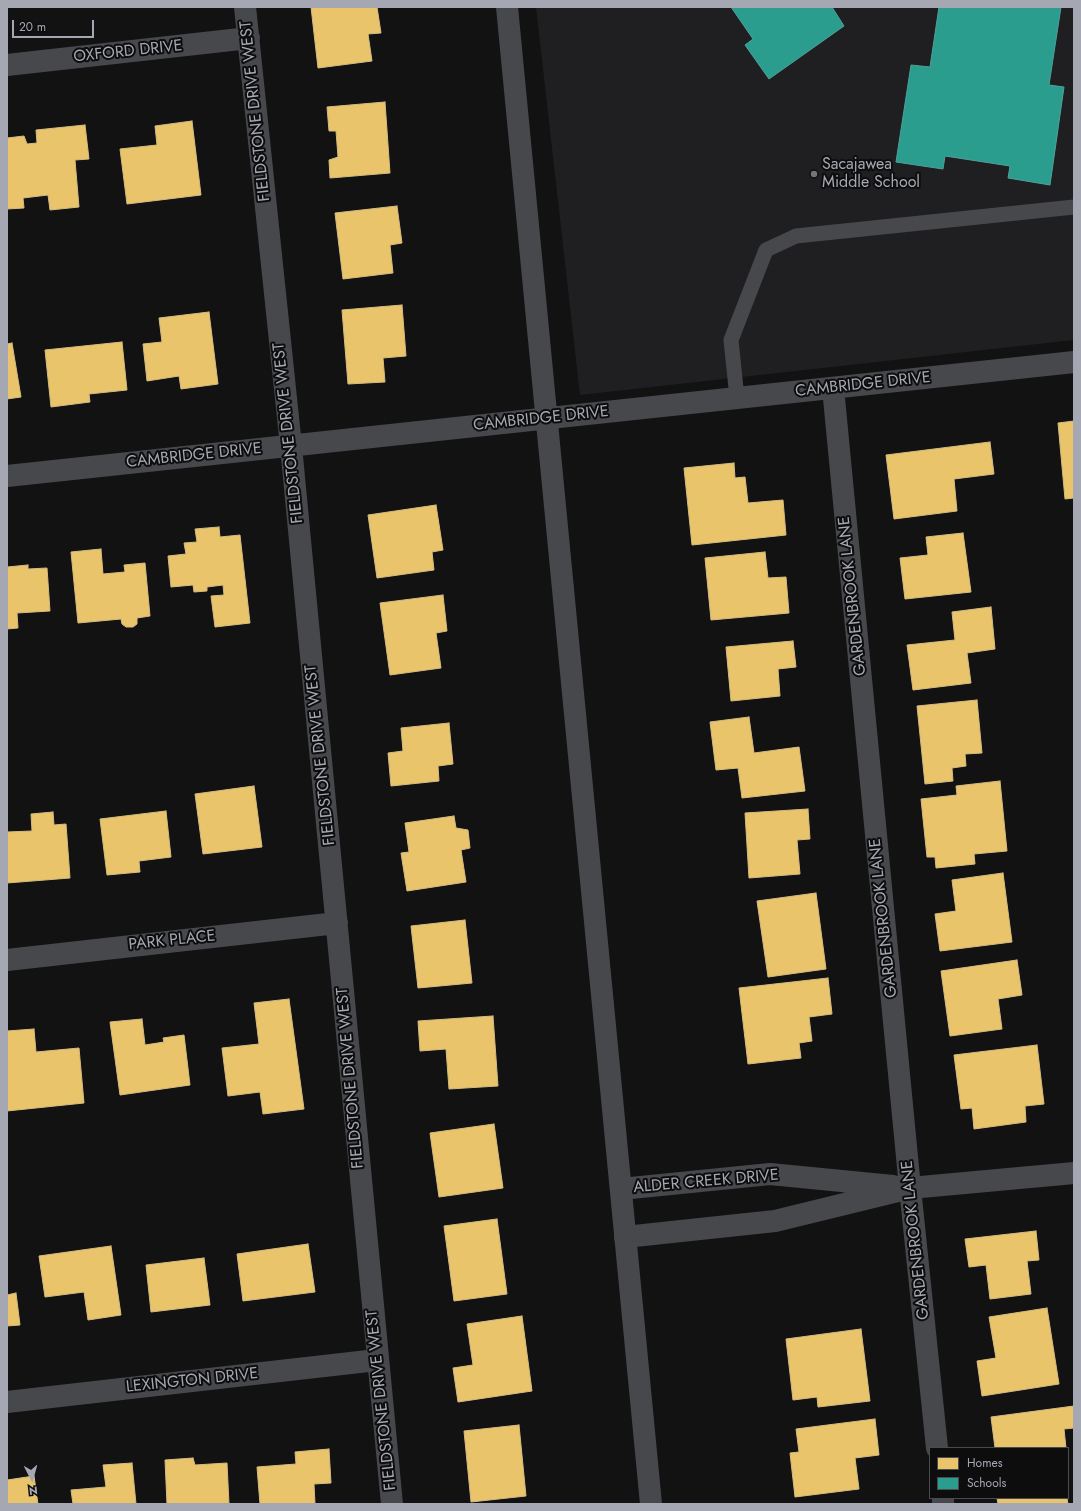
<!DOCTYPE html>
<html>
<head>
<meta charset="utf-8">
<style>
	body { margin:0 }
	#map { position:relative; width:1081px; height:1511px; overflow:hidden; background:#121213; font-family:Jost,sans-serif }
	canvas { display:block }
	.frame { position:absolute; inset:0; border:8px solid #a5a8b2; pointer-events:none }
	.legend { position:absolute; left:929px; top:1447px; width:140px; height:52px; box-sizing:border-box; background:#0d0d0e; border:1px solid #4a4b50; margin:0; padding:5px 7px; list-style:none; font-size:12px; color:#a5a8b2 }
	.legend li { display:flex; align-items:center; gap:8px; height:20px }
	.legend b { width:20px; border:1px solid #4a4b50 }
	.north { position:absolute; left:12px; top:1459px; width:40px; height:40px; -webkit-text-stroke:3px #0d0d0e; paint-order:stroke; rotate:174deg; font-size:11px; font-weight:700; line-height:16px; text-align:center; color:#a5a8b2 }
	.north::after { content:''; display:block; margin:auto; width:14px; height:18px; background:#a5a8b2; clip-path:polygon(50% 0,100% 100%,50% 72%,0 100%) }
	.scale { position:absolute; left:12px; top:20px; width:82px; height:18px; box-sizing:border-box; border:2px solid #a5a8b2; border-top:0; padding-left:5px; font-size:12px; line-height:14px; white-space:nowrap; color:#a5a8b2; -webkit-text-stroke:3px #0d0d0e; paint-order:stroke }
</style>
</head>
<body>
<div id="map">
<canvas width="1081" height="1511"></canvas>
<div class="frame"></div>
<ul class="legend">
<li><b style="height:11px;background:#e9c46a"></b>Homes</li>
<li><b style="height:11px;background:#2a9d8f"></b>Schools</li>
</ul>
<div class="north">N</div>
<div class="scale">20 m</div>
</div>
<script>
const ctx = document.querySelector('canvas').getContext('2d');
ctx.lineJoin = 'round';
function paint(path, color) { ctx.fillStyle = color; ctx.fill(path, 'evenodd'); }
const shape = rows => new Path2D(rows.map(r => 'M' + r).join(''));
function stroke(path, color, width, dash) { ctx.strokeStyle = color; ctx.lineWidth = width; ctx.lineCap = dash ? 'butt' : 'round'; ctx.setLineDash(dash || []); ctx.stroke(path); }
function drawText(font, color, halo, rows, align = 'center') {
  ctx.font = font + ' Jost,sans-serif'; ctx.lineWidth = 4; ctx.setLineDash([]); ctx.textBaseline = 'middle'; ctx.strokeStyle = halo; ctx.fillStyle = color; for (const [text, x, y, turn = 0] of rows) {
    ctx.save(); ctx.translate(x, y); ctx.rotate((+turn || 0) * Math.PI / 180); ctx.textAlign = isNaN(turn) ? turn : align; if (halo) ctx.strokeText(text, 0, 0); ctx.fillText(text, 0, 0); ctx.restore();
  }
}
paint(shape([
	[536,7,1074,7,1074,340,580,395]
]), '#1f1f21');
const homes = shape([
	[311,7,377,7,381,33,368,34,372,61,318,68,311,7],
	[385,102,390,173,330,178,329,160,338,157,336,131,329,131,327,107,385,102],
	[192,121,201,195,127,204,120,149,157,145,155,126,192,121],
	[85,125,89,159,75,160,79,207,50,210,48,195,23,198,24,208,7,209,7,138,24,136,27,144,37,143,36,130,85,125],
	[397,206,402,243,390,245,393,273,343,279,335,213,397,206],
	[402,305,406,356,383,358,385,382,348,384,342,310,402,305],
	[209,312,218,384,181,389,179,376,147,381,143,344,162,342,159,318,209,312],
	[122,342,127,390,89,394,90,402,51,407,45,350,122,342],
	[12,343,21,397,7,399,7,344,12,343],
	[1074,421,1074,498,1065,499,1058,423,1074,421],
	[990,442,994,474,954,479,957,511,894,519,886,455,990,442],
	[734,463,735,478,745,477,748,503,783,500,786,535,692,545,684,468,734,463],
	[436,505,443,550,432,552,434,570,377,578,368,515,436,505],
	[219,527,220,537,240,535,250,623,215,627,211,596,224,595,223,585,207,587,207,591,194,592,193,585,171,587,168,556,186,554,184,543,197,542,195,529,219,527],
	[963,533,971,592,905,599,900,558,928,555,926,537,963,533],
	[101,549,103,574,125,572,124,565,145,563,150,616,137,618,137,624,133,627,126,627,122,624,121,619,78,623,71,552,101,549],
	[765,552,768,578,786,577,789,613,711,620,705,558,765,552],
	[28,565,28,569,47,568,50,611,17,613,18,628,7,629,7,567,28,565],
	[443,595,447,631,436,633,441,668,390,675,380,603,443,595],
	[991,607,995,649,967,653,971,683,913,690,907,645,955,640,952,612,991,607],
	[793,641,796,667,778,669,780,696,731,701,726,647,793,641],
	[977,700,982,753,965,754,966,766,952,768,953,781,925,784,917,706,977,700],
	[749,717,754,753,799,747,805,791,742,798,738,768,716,770,710,722,749,717],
	[449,723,453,764,438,766,439,781,391,786,388,753,403,751,401,728,449,723],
	[1000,781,1007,851,974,854,975,864,936,868,935,857,927,857,921,799,957,795,956,786,1000,781],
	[254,786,262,847,203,854,195,794,254,786],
	[808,809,810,839,797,840,800,874,749,878,745,813,808,809],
	[166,811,171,857,139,861,140,872,107,875,100,819,166,811],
	[53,812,54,825,66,824,70,878,7,883,7,832,32,831,31,814,53,812],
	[454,816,456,828,468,830,470,848,461,850,466,882,407,891,401,853,409,852,405,823,454,816],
	[1003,873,1012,942,940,951,935,914,956,911,952,880,1003,873],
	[816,893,826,969,768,977,757,901,816,893],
	[465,920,472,983,418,988,411,926,465,920],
	[1017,960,1022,995,998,999,1002,1029,950,1036,941,971,1017,960],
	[828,978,832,1014,809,1017,812,1041,799,1043,801,1058,748,1064,739,988,828,978],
	[289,999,304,1109,263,1114,260,1092,228,1096,222,1048,259,1044,254,1003,289,999],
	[493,1016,498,1086,449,1089,446,1049,420,1051,418,1021,493,1016],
	[142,1019,145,1045,164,1042,163,1038,184,1035,190,1085,120,1095,110,1022,142,1019],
	[34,1029,36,1052,79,1048,84,1103,7,1111,7,1031,34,1029],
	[1037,1045,1044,1104,1025,1106,1026,1122,974,1129,972,1108,961,1109,954,1055,1037,1045],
	[494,1124,503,1188,439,1197,430,1133,494,1124],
	[497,1219,507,1294,454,1301,444,1226,497,1219],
	[1036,1231,1039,1260,1027,1261,1031,1294,990,1299,986,1265,969,1267,965,1239,1036,1231],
	[308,1244,315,1292,243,1301,237,1254,308,1244],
	[111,1246,121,1315,88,1320,84,1292,45,1297,39,1256,111,1246],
	[204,1258,210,1305,151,1312,146,1265,204,1258],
	[16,1293,20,1325,7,1326,7,1295,16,1293],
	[1047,1308,1059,1384,982,1396,977,1361,996,1358,989,1317,1047,1308],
	[522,1316,532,1391,458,1402,453,1368,473,1365,467,1324,522,1316],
	[861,1329,870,1401,818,1407,817,1397,793,1400,786,1339,861,1329],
	[1074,1406,1074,1428,1064,1429,1066,1448,995,1448,991,1417,1074,1406],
	[875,1419,879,1455,855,1458,859,1489,795,1497,790,1453,799,1452,796,1429,875,1419],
	[519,1425,526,1496,471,1502,464,1431,519,1425],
	[329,1449,331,1483,314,1484,315,1504,260,1504,257,1467,296,1464,295,1452,329,1449],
	[193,1458,195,1465,227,1463,229,1504,167,1504,165,1460,193,1458],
	[132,1463,136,1504,73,1504,71,1490,106,1487,103,1465,132,1463],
	[34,1476,38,1504,7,1504,7,1480,34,1476],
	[997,1498,1067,1498,1068,1504,998,1504,997,1498]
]);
paint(homes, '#e9c46a');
stroke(homes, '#d5bc80', 1);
const schools = shape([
	[731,7,832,7,844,26,769,79,745,45,753,39,731,7],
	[939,7,1061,7,1049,85,1064,87,1050,185,1008,178,1010,166,945,156,943,169,896,162,911,65,930,67,939,7]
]);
paint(schools, '#2a9d8f');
stroke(schools, '#4fa09a', 1);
stroke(shape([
	[737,398,731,340,766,250,796,236,1074,207]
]), '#47484b', 15);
stroke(shape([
	[245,7,291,446,392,1504],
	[7,65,249,38],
	[833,388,910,1188,937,1448],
	[7,476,1074,362],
	[7,960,337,923],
	[621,1189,770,1174,893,1186],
	[625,1237,775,1221,910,1188,1074,1173],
	[7,1402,377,1360],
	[943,1498,943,1504]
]), '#47484b', 22);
stroke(shape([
	[507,7,651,1504]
]), '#47484b', 22);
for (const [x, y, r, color] of [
	[814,174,4,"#72747a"]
]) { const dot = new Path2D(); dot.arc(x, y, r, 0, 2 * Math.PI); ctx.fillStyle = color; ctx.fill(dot); stroke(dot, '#0d0d0e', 1.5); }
drawText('16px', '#a5a8b2', '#0d0d0e', [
	["OXFORD DRIVE",128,52,-6],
	["FIELDSTONE DRIVE WEST",256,111,-96],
	["CAMBRIDGE DRIVE",863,385,-6],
	["CAMBRIDGE DRIVE",541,419,-6],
	["FIELDSTONE DRIVE WEST",289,433,-96],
	["CAMBRIDGE DRIVE",194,456,-6],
	["GARDENBROOK LANE",853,596,-96],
	["FIELDSTONE DRIVE WEST",321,755,-96],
	["GARDENBROOK LANE",884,918,-96],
	["PARK PLACE",172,941,-6],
	["FIELDSTONE DRIVE WEST",351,1078,-95],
	["ALDER CREEK DRIVE",706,1182,-5],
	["GARDENBROOK LANE",916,1240,-96],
	["LEXINGTON DRIVE",192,1381,-6],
	["FIELDSTONE DRIVE WEST",382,1400,-96]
]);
drawText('16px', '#a5a8b2', '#0d0d0e', [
	["Sacajawea",822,165],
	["Middle School",822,183]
], 'left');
</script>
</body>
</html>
